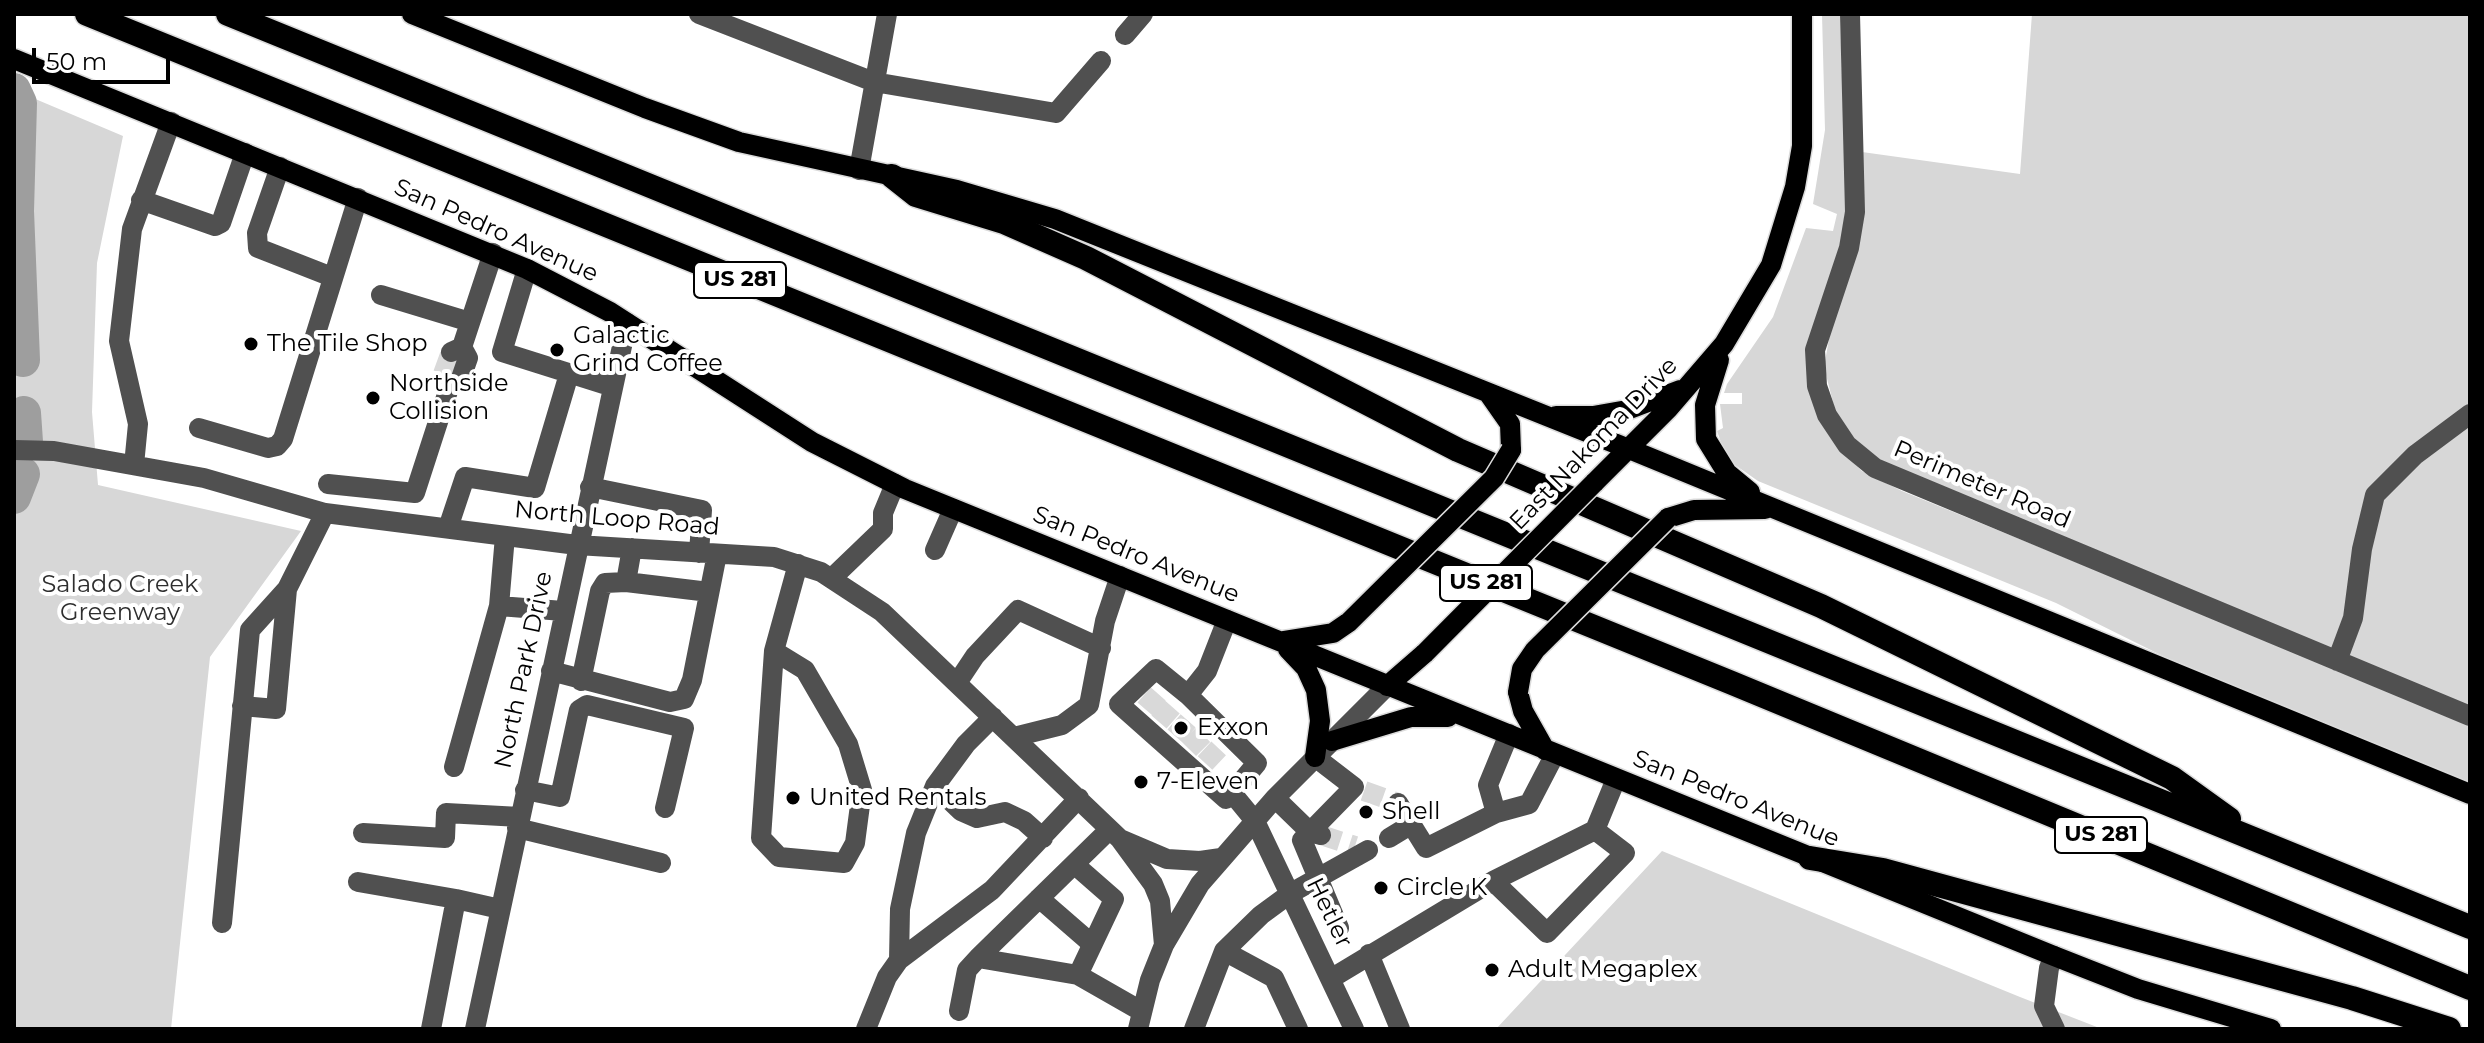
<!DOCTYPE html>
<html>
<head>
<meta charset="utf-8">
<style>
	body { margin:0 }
	#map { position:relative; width:2484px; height:1043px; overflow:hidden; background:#fff; font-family:Montserrat,sans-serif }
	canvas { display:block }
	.frame { position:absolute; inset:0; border:16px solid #000; pointer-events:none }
	.scale { position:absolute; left:32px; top:48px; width:138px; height:36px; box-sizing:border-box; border:4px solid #000; border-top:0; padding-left:10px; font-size:24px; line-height:28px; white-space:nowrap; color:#000; -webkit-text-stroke:6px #fff; paint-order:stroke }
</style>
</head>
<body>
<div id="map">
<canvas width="2484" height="1043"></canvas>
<div class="frame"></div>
<div class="scale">50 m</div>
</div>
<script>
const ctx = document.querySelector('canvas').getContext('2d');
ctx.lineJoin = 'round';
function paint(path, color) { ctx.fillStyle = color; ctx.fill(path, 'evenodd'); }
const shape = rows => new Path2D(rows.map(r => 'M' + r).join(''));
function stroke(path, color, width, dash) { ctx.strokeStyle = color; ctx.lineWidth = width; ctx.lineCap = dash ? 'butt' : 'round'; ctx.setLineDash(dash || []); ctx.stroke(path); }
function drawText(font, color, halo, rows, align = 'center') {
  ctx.font = font + ' Montserrat,sans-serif'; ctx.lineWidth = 8; ctx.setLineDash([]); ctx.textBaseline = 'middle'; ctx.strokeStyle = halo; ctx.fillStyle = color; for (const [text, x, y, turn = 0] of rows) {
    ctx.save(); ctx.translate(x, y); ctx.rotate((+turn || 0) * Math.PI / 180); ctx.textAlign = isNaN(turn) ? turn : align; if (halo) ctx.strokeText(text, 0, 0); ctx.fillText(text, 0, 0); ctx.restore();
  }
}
paint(shape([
	[1822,14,1840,14,1846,203,1842,241,1810,337,1848,457,1862,471,1902,491,2470,723,2470,783,2187,668,2056,603,1758,481,1735,465,1724,451,1717,431,1723,428,1720,404,1742,404,1742,393,1724,393,1727,384,1773,317,1806,228,1833,231,1837,214,1813,204,1825,130],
	[2032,14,2470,14,2470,708,1889,466,1867,452,1848,433,1835,410,1824,367,1862,152,2020,174],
	[14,90,123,136,97,263,92,412,98,485,301,531,210,657,171,1029,14,1029],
	[1662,851,2020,997,2102,1029,1496,1029]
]), '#d7d7d7');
stroke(shape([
	[14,90,20,103,17,211,23,360],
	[24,413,26,442],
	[14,497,23,474]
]), '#9e9e9e', 34);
stroke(shape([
	[443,374,451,352],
	[1145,709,1159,693],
	[1159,722,1173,706],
	[1175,736,1189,720],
	[1189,749,1204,734],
	[1205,763,1219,748],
	[1364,791,1398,803],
	[1321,835,1355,846]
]), '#d9d9d9', 20, [20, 10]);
const major = shape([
	[412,14,645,108,739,142,957,190,1055,219,1629,449,2470,794],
	[14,59,527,269,610,312,812,442,905,489,2054,956,2138,989,2271,1029],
	[1719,360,1705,405,1706,439,1727,473,1750,492],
	[1489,394,1510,424,1511,450],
	[1556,416,1593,416,1627,410,1680,390],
	[1594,483,1668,409,1724,344,1771,265,1795,187,1802,146,1802,14],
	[1668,518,1694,510,1765,509],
	[1283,641,1333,633,1349,622],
	[1288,649,1306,668,1316,690,1320,721,1315,757],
	[1387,686,1425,653],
	[1518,692,1523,711,1545,750],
	[1332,741,1411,717,1448,717]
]);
const highway = shape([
	[87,14,1732,683,2470,988],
	[228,14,2470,927],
	[892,176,916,195,1004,222,1086,258,1458,450,1821,606,2172,778,2229,819],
	[1810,858,1883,870,2352,998,2449,1029]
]);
stroke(major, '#dbdbdb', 23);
stroke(highway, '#dbdbdb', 27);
stroke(shape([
	[699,14,874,82,1056,113,1101,61],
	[1850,14,1855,212,1849,248,1815,350,1817,386,1827,415,1847,445,1875,468,2470,716],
	[1125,35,1143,14],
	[280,167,257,233,258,248,332,277],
	[859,170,887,14],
	[141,200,215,226,221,223,245,153],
	[527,269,502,352,613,387],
	[381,295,470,322],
	[451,352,462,347,493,253],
	[199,428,268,448,277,446,283,439,358,198],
	[14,450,54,451,204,478,325,513,577,545,774,557,821,572,882,612,1120,839,1153,884,1160,901,1164,945],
	[134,465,138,424,119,341,132,229,171,122],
	[328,484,415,493,449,388,460,381,468,358,462,347],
	[590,487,702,510,699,553],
	[448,528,465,477,535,488,569,374],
	[505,536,499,606,563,611],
	[935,550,953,509],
	[832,578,883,529,883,513,895,484],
	[626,582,709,592],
	[1227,620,1207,671,1188,695,1156,669,1119,704,1226,799,1232,793,1255,821,1354,1029],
	[774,651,805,670,848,744,862,790,855,843,844,863,779,857,761,838,774,651,798,564],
	[2337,661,2353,618,2362,549,2375,495,2415,455,2470,414],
	[551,671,670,702,684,699,692,680,717,554],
	[581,681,600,591,605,583,626,582,632,548],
	[957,683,975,656,1018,610,1101,648],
	[1188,695,1257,763,1232,793],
	[242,706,276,709,287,589],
	[1014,737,1062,725,1089,705,1105,621,1120,576],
	[1315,757,1354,787,1310,832,1321,835],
	[454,767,499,606],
	[935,786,961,811,977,818,1005,812,1024,821,1043,838],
	[525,790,560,797,579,710,587,705,684,728,665,808],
	[1275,798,1310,832,1302,840,1339,928],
	[1398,803,1426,848,1496,813,1529,804,1555,754],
	[1496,813,1488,785,1509,734],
	[517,828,661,863],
	[1109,830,978,958,1078,975,1141,1011],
	[1595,830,1625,853,1547,933,1493,881,1595,830,1616,779],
	[363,833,445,838,446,813,520,817],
	[1389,838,1412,824],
	[1120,839,1167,859,1200,861,1221,858],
	[1074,864,1114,899,1078,975],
	[358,882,456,899],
	[1039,898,1092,944],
	[222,923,250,630,287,589,325,513],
	[1369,954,1400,1029],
	[2054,956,2049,968,2044,1006,2055,1029],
	[899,960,900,909,916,833,935,786,966,744,993,717],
	[1332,978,1493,881],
	[959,1011,967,970,978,958],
	[431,1029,456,899,500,909],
	[475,1029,627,323],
	[866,1029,887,977,899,960,992,890,1079,798],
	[1138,1029,1150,980,1164,945,1200,884,1275,798,1387,686],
	[1194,1029,1224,951],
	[1298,1029,1274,978,1224,951,1261,915,1291,893,1368,850]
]), '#505050', 20);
stroke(major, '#000', 20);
stroke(highway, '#000', 24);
const majorBridge = shape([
	[1349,622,1494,478,1511,450],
	[1425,653,1594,483],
	[1518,692,1522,669,1535,650,1668,518]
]);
stroke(majorBridge, '#dbdbdb', 23, []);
stroke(majorBridge, '#000', 20);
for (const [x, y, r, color] of [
	[251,344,8,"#000"],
	[557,350,8,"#000"],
	[373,398,8,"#000"],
	[1181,728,8,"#000"],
	[1141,782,8,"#000"],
	[793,798,8,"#000"],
	[1366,812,8,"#000"],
	[1381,888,8,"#000"],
	[1492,970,8,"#000"]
]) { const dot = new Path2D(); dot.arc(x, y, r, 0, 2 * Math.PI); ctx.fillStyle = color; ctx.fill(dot); stroke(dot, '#fff', 3); }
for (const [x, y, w] of [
	[740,280,92],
	[1486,583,92],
	[2101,835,92]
]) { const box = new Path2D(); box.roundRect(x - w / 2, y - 18, w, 36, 6); ctx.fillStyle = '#fff'; ctx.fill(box); stroke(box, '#000', 2); }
drawText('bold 22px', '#000', null, [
	["US 281",740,280],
	["US 281",1486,583],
	["US 281",2101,835]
]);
drawText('24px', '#000', '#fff', [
	["San Pedro Avenue",496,231,24],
	["East Nakoma Drive",1594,444,-46],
	["Perimeter Road",1982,485,23],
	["North Loop Road",617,519,5],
	["San Pedro Avenue",1136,555,22],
	["North Park Drive",524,670,-78],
	["San Pedro Avenue",1736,799,22],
	["Hetler",1329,913,64]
]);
drawText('24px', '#000', '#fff', [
	["Galactic",573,336],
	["Grind Coffee",573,364],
	["The Tile Shop",267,344],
	["Northside",389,384],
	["Collision",389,412],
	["Exxon",1197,728],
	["7-Eleven",1157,782],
	["United Rentals",809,798],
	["Shell",1382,812],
	["Circle K",1397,888],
	["Adult Megaplex",1508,970]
], 'left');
drawText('24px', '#2e2e2e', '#fff', [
	["Salado Creek",120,585],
	["Greenway",120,613]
]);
</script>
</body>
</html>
